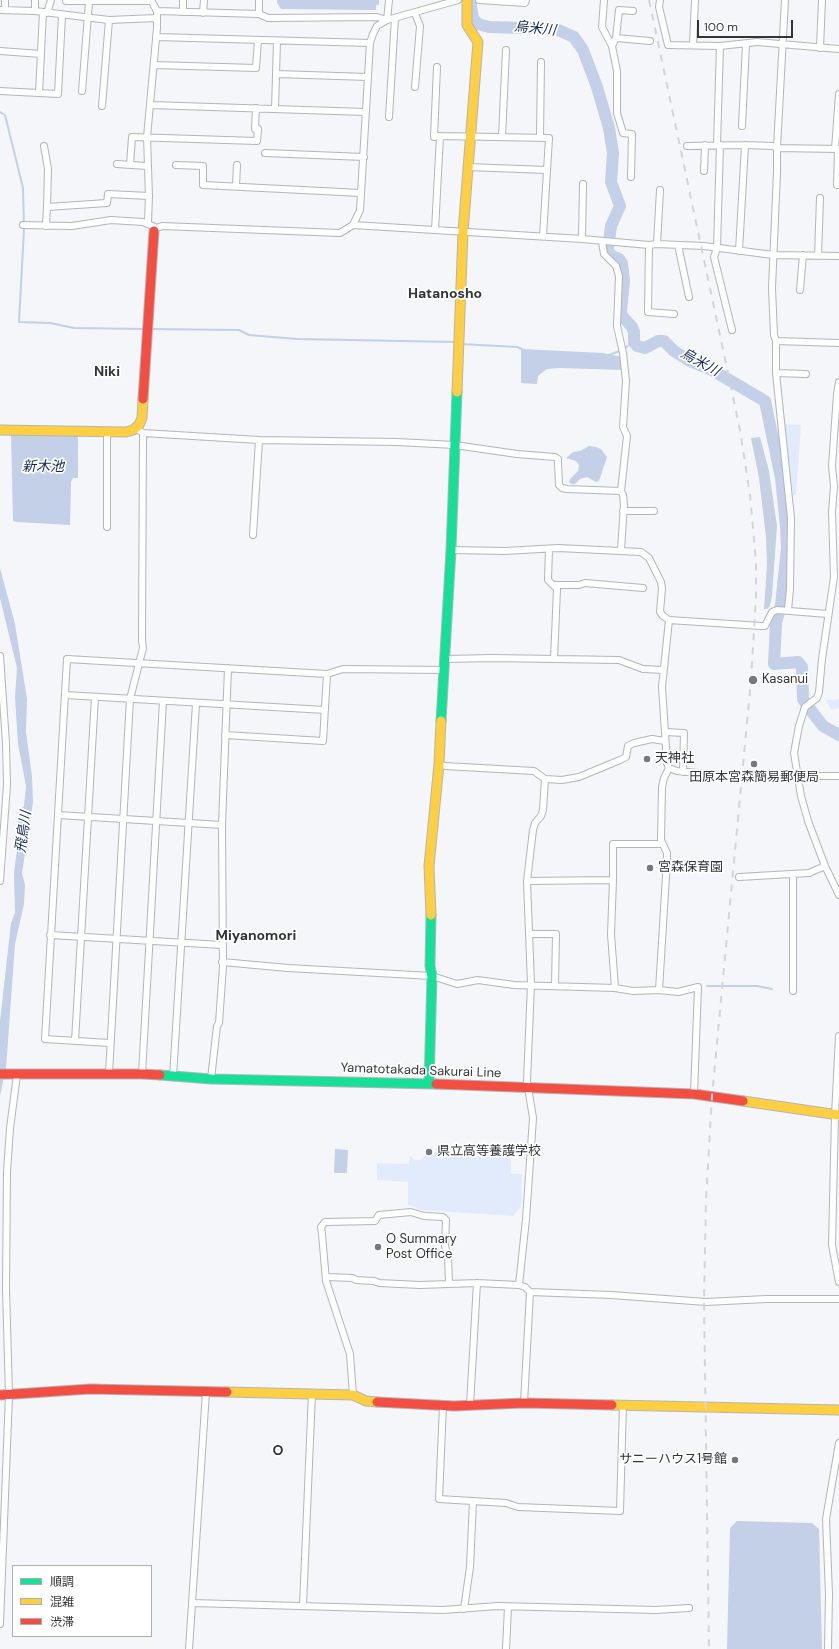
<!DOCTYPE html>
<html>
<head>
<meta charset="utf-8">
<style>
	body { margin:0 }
	#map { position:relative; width:839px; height:1649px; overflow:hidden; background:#f4f6fa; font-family:"DM Sans","Noto Sans JP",sans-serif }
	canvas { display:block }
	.legend { position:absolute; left:12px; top:1565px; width:140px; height:72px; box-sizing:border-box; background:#fff; border:1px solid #adaeaf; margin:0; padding:5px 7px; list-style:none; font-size:12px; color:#333437 }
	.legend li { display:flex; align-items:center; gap:8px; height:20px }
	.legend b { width:20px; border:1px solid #adaeaf }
	.scale { position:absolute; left:697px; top:20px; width:96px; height:18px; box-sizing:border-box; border:2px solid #333437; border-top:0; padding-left:5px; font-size:12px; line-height:14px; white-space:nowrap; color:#333437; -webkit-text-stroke:3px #fff; paint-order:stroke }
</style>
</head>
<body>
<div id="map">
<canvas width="839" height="1649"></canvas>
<ul class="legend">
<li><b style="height:5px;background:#16e098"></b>順調</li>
<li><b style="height:5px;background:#ffcf43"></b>混雑</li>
<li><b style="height:5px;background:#f24e42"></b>渋滞</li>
</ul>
<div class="scale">100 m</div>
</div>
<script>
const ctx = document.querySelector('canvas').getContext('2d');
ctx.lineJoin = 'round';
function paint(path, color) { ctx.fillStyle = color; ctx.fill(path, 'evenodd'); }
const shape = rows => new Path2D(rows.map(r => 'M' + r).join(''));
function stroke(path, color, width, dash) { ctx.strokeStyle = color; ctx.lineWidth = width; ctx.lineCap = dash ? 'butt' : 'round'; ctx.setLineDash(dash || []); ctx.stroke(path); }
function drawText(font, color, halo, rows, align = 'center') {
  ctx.font = font + ' "DM Sans","Noto Sans JP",sans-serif'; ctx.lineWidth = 3.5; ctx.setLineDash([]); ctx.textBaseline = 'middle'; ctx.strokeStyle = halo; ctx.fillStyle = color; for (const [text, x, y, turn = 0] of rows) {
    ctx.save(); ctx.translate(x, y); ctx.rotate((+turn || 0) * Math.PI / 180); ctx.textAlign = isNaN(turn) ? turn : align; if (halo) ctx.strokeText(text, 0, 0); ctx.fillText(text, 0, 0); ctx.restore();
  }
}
paint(shape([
	[782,424,801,425,796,495,793,495],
	[839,699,839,708,831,710,826,700],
	[427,1154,511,1158,511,1174,522,1174,521,1207,513,1216,423,1210,408,1205,408,1182,377,1180,377,1163,409,1164,410,1156,415,1160,420,1160]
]), '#e2ebfb');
paint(shape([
	[760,437,769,471,777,526,772,596,770,606,767,609,764,609,767,565,766,537,759,478,751,438]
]), '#c6d0e3');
paint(shape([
	[277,0,379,0,379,5,376,5,376,10,281,9,277,3],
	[521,349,603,353,622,357,624,370,559,368,547,369,538,376,537,384,521,383],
	[11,434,78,436,78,478,73,478,71,482,70,525,17,522,13,521],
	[589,446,596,447,601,449,607,457,599,481,596,482,587,477,580,479,575,484,571,484,569,482,570,479,578,471,579,465,576,461,566,458,573,452,580,451],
	[0,568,15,624,27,699,26,732,32,776,33,802,22,873,25,885,24,904,15,944,6,1068,0,1096,0,1021,11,923,15,913,14,873,19,833,18,812,24,806,26,786,18,744,15,697,17,668,0,598],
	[335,1149,348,1150,347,1173,334,1173],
	[737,1521,812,1523,819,1529,822,1649,727,1649,730,1528]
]), '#c3d0e7');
stroke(shape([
	[0,112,5,115,23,188,24,229,19,322,50,323,74,328,144,329],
	[151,329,239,330,249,335,297,339,455,342],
	[461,344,517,347,524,350],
	[609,355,620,351,634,342],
	[707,986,757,986,772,989]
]), '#c3d0e7', 2);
stroke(shape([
	[470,0,473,18,478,24,489,27,556,29,574,37,583,50,597,87,609,128,613,153,611,182,620,206,611,226,608,249,610,255,619,259,622,263,624,281,621,311,622,316,632,327,634,332,634,342,637,346,645,348,658,341,664,341,674,351,690,361,712,370,765,401,781,478,786,526,787,548,781,605,776,623,774,664,798,662,802,667,803,699,806,704,823,726,839,735]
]), '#c3d0e7', 12);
const street = shape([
	[479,0,525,3,526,0],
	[604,0,602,27,612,46,617,71,617,113,623,133,632,134,631,177],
	[660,0,659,7,668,45,720,46,757,42,839,49],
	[785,0,777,148,777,172,772,288,774,335,776,341,776,373,791,518,790,589,788,610],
	[66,1,151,1],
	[0,10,35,11,109,20,156,18],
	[5,10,5,0],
	[35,11,35,0],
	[157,11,259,14,268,18,377,17,387,20,389,0],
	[183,12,183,0],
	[47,13,51,0],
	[203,13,204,0],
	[259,14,259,0],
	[156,37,370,43],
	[616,38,650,41],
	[693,45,695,0],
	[612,46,616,38,619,10,633,11],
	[820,48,822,0],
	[0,51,41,54],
	[154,65,256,68,258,40],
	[437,67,434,137,440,136],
	[277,74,368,77],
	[415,87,420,26,415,13],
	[0,91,58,94,62,15],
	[82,91,89,2,86,0],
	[39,93,43,12],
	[150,105,366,112],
	[102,106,109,20],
	[275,109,277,41],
	[389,117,395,18],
	[742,126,746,44],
	[502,137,506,50],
	[540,137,541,62],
	[717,145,720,46],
	[720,145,717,248,714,257,732,330],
	[44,146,48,169,47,207],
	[687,146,745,145,773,146,777,148,839,149],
	[835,149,839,94],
	[838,149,837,185,839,185],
	[265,153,364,157],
	[117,164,147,166],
	[130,165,132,137,257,141,258,129,255,129,256,108],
	[176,165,203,166,203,185,361,193],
	[467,167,547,170],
	[704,171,705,145],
	[236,186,237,165],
	[148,223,149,196,147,137,157,28,157,11,151,0],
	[23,225,72,226,111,220,143,222,157,228],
	[353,225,360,210,370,43,373,34,377,26,387,20,458,0],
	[46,226,47,207,107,203,108,194,149,196],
	[435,230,440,136,549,138,543,236],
	[154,231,157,228,162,226,340,233,353,225,582,239,649,245,657,244,704,246,773,255,839,256],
	[582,239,583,184],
	[602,242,604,254,616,266,619,276,617,326,623,353,626,381,623,427,627,436,621,491],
	[657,244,660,190],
	[649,245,648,312,674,314],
	[678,245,689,297],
	[739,251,745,145],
	[818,256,820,198],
	[800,290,803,255],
	[776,341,839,343],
	[776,373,806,374],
	[839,382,837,394,832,466,834,486,832,512,834,577,822,659,819,692,817,698,805,707,799,726,794,753,801,796,808,821,825,866,839,895],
	[140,431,143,433,259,440,397,442,455,445,517,454,555,457,558,459,558,463,559,485,562,488,567,489,621,491,623,495,624,505,621,550],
	[107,432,107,527],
	[623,511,654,511],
	[253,535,259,440],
	[549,549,548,580,557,589,554,659],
	[451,550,505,551,558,548,641,552,649,558,661,582,662,588,660,612,663,616,669,620,761,626,765,626,772,612,777,610,828,614],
	[555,585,579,585,585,583,643,588],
	[669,620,662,687,667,763,669,768,677,771,729,776,839,776],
	[0,656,6,743,7,785,0,881],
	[445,659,492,658,619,660,643,669,663,670],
	[65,695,325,710],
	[665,732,684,733,683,772],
	[225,735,323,741,327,674],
	[439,764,445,766,534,771,545,779,562,780,579,777,620,760,626,757,628,746,634,743,652,739,665,741],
	[58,815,222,825],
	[793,874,793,991],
	[739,877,809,873,825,866],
	[613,880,613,844,662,844],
	[527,881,613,880,611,934,615,988],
	[530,934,556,934,555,986],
	[50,935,222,945],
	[222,962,288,968,432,976,457,984,478,980,514,985,615,988,633,991,659,990,678,992,698,987,694,1094],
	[659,990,667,860,667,853,661,840,662,787,664,778,669,768],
	[839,1036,835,1115,832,1245,839,1282],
	[75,1041,95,697],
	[109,1043,45,1039,67,659,327,674,343,669,445,670],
	[109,1073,130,699,143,648,142,641,143,433],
	[142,1074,163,701],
	[173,1077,196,703],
	[211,1079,217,1026,219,1023,223,966,222,825,228,668],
	[326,1277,353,1278,356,1280,374,1281,379,1283,420,1285,477,1283,519,1285,525,1287,530,1292,524,1403],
	[519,1285,526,1219,533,1118,527,1081,531,984,527,881,533,830,535,823,541,816,543,810,545,779],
	[530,1292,611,1295,706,1302,766,1299,839,1299],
	[353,1395,350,1354,326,1281,322,1234,321,1227,325,1222,375,1221,379,1215,411,1212,424,1216,443,1217,446,1220,445,1246,448,1257,449,1283],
	[443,1405,439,1499,506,1503,518,1507,620,1511,623,1404],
	[470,1405,477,1283],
	[192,1603,443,1610,498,1606,656,1610,689,1608],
	[303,1606,312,1393],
	[464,1609,470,1567,473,1501],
	[0,1624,9,1395,6,1289,7,1172,10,1128,17,1075],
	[189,1649,206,1392],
	[506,1649,508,1607],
	[828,1649,829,1594,826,1519,839,1443]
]);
const fast = shape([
	[441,721,451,550,457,392],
	[160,1075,211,1079,436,1084],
	[429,1084,432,976,430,966,431,915]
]);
const slow = shape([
	[457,392,463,232,478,42,467,25,467,0],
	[0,430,126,432,133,430,139,425,142,418,143,399],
	[431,915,429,866,439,764,441,721],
	[743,1101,839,1115],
	[227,1392,353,1395,366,1401,377,1402],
	[612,1405,839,1410]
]);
const jam = shape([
	[143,399,154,231],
	[0,1074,142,1074,160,1075],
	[436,1084,694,1094,743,1101],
	[0,1395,90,1389,227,1392],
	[377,1402,454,1406,524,1403,612,1405]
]);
stroke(street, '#b4b5b8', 8);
stroke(fast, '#b4b5b8', 11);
stroke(slow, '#b4b5b8', 11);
stroke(jam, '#b4b5b8', 11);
stroke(street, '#fdfefe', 6);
stroke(fast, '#16e098', 9);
stroke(slow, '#ffcf43', 9);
stroke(jam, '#f24e42', 9);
stroke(shape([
	[649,0,740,430,750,495,756,562,756,596,751,680,712,1096,706,1200,704,1302,709,1649]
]), '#d4d4d5', 2, [7, 7]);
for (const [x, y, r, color] of [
	[753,680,5,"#77787b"],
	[647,759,4,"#77787b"],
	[754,764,4,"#77787b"],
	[650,868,4,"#77787b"],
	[429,1152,4,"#77787b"],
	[378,1247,4,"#77787b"],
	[735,1460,4,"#77787b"]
]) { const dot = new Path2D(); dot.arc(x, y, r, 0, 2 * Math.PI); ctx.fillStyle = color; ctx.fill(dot); stroke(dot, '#fff', 1.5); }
drawText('13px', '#333437', '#fff', [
	["Kasanui",762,680],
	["天神社",655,759],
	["田原本宮森簡易郵便局",754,778,"center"],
	["宮森保育園",658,868],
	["県立高等養護学校",437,1152],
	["O Summary",386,1240],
	["Post Office",386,1255],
	["サニーハウス1号館",727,1460,"right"]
], 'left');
drawText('13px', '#333437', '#fff', [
	["Yamatotakada Sakurai Line",421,1071,2]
]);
drawText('italic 14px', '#132951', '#fff', [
	["烏米川",535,29,6],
	["烏米川",700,363,29],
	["新木池",43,467],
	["飛鳥川",24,832,-82]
]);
drawText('bold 14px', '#333437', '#fff', [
	["Hatanosho",445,294],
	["Niki",107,372],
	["Miyanomori",256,936],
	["O",278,1451]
]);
</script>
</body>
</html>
